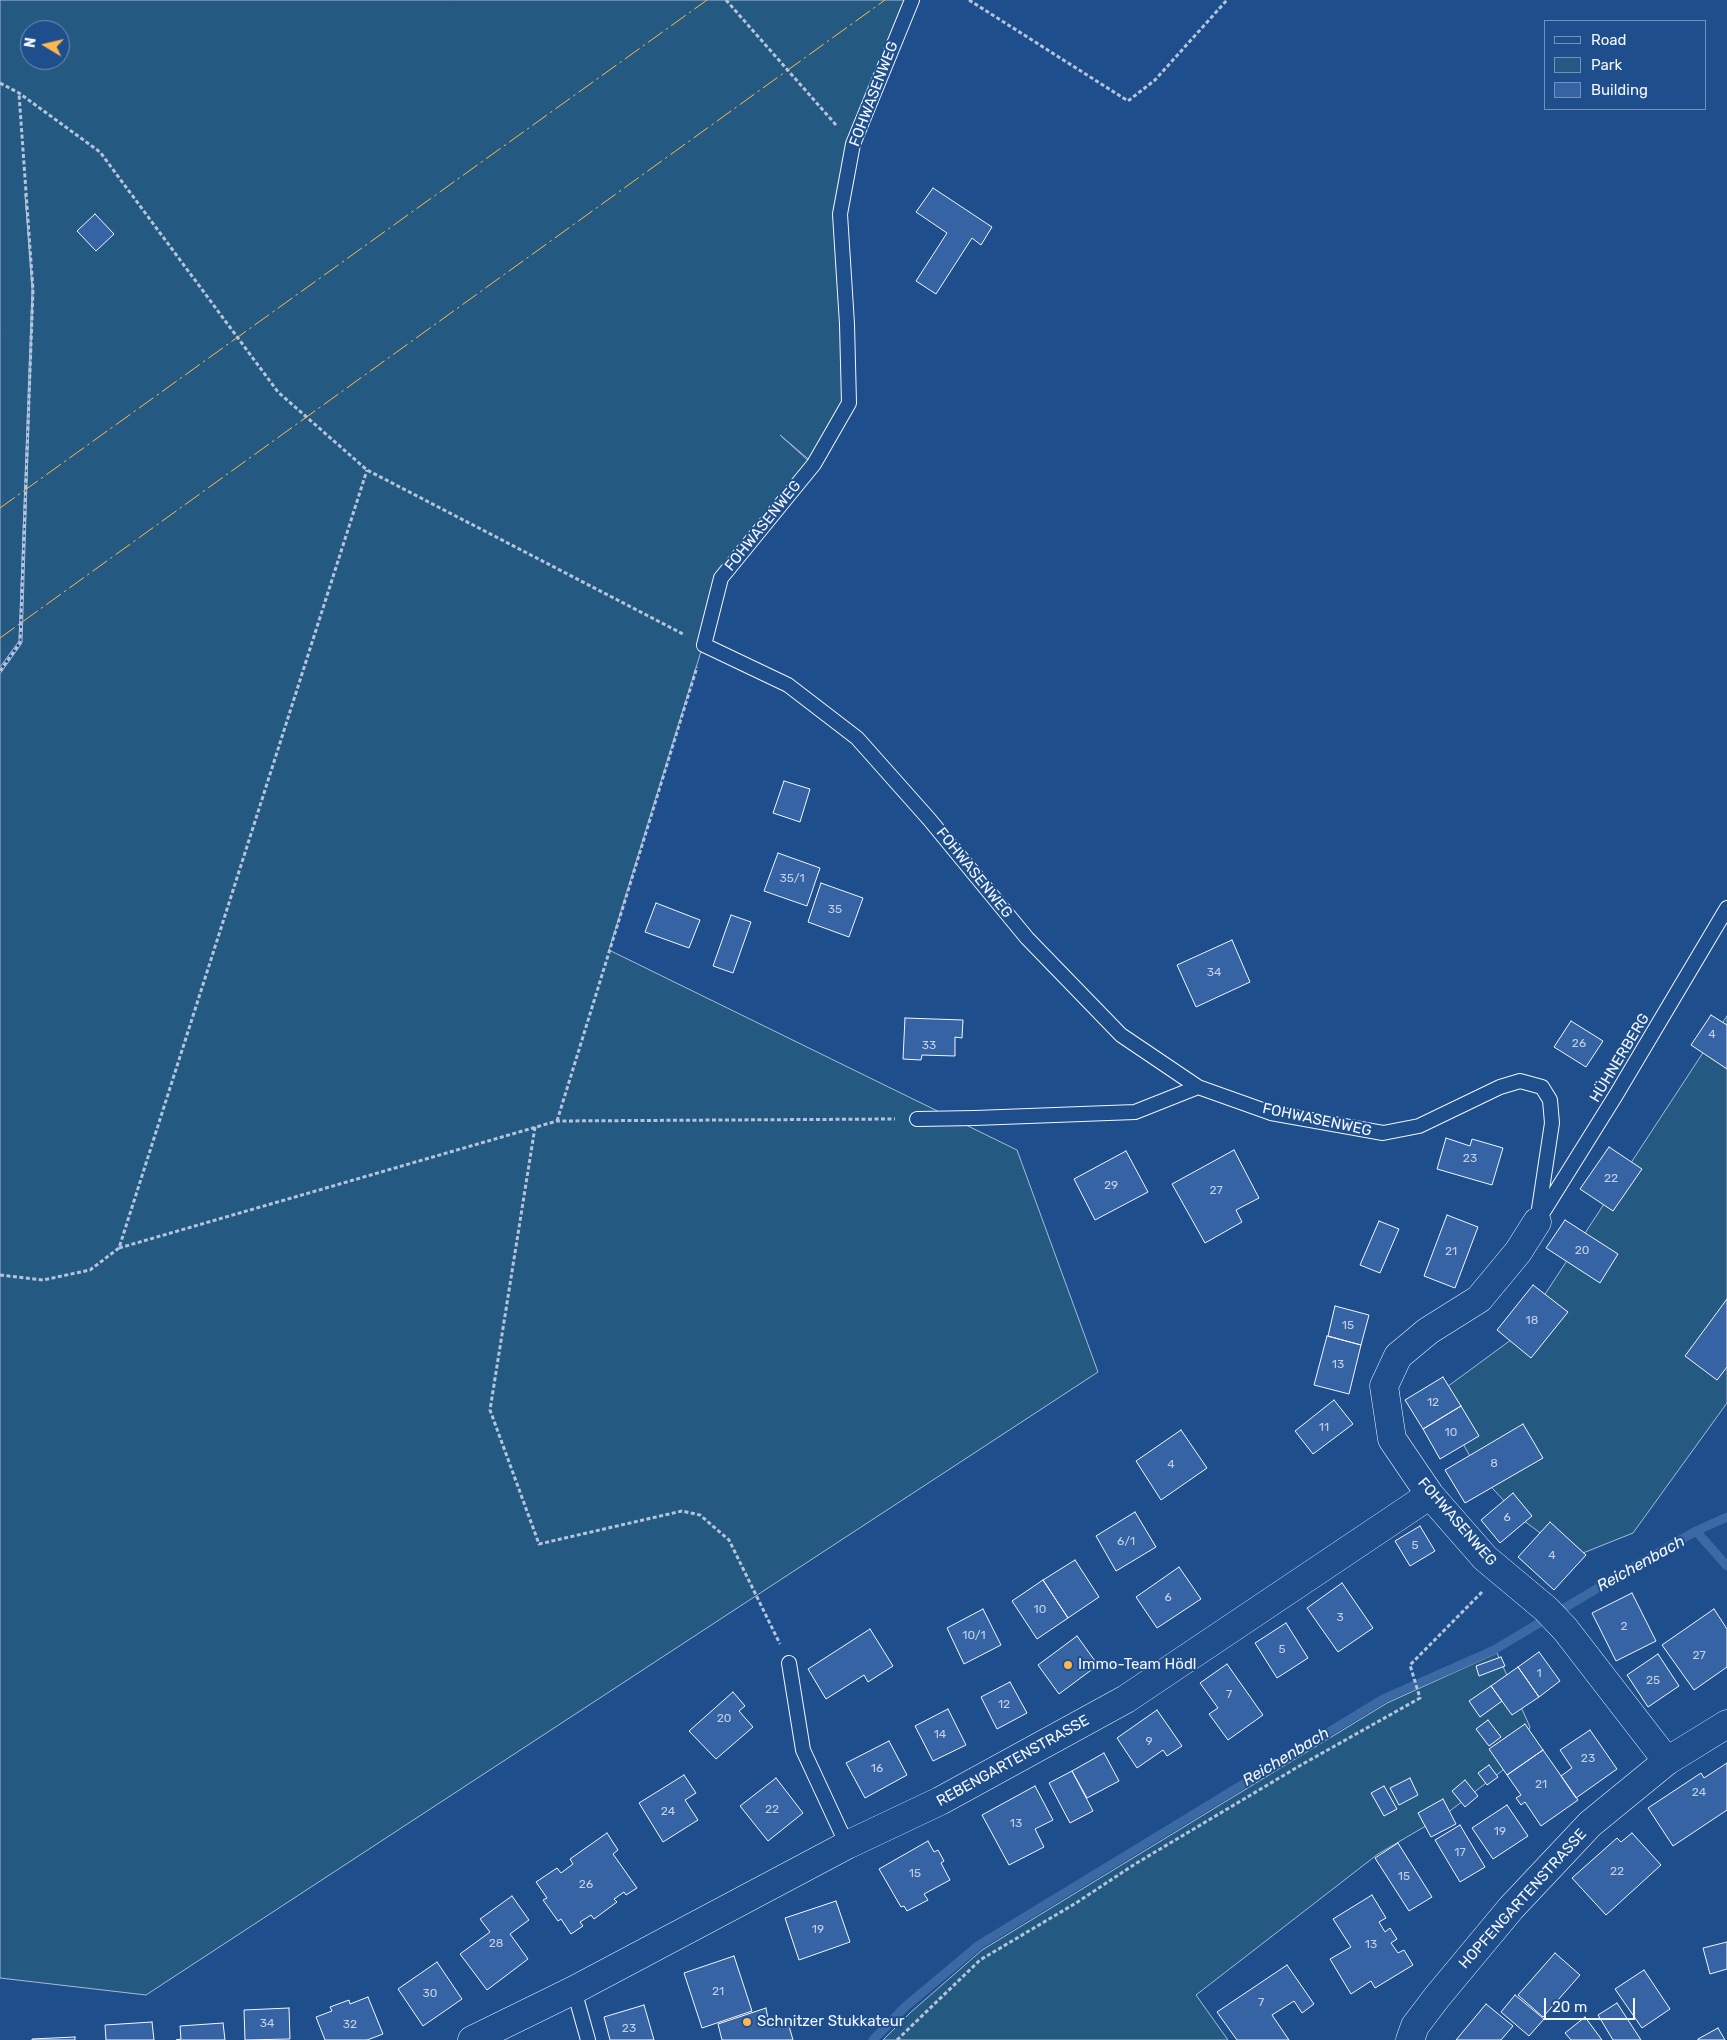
<!DOCTYPE html>
<html>
<head>
<meta charset="utf-8">
<style>
	body { margin:0 }
	#map { position:relative; width:1727px; height:2040px; overflow:hidden; background:#1f4e8c; font-family:Rubik,sans-serif }
	canvas { display:block }
	.legend { position:absolute; left:1544px; top:20px; width:162px; height:90px; box-sizing:border-box; background:#1f4e8c; border:1px solid #7391ba; margin:0; padding:6px 9px; list-style:none; font-size:15px; color:#f2f6ff }
	.legend li { display:flex; align-items:center; gap:10px; height:25px }
	.legend b { width:25px; border:1px solid #7391ba }
	.north { position:absolute; left:20px; top:20px; width:50px; height:50px; box-sizing:border-box; background:#1f4e8c; border:1px solid #7391ba; border-radius:50%; rotate:279deg; font-size:14px; font-weight:700; line-height:20px; text-align:center; color:#f2f6ff }
	.north::after { content:''; display:block; margin:auto; width:18px; height:22px; background:#ffb74d; clip-path:polygon(50% 0,100% 100%,50% 72%,0 100%) }
	.scale { position:absolute; left:1544px; top:1998px; width:91px; height:22px; box-sizing:border-box; border:2px solid #f2f6ff; border-top:0; padding-left:6px; font-size:15px; line-height:18px; white-space:nowrap; color:#f2f6ff; -webkit-text-stroke:4px #1f4e8c; paint-order:stroke }
</style>
</head>
<body>
<div id="map">
<canvas width="1727" height="2040"></canvas>
<ul class="legend">
<li><b style="height:6px;background:#1f4e8c"></b>Road</li>
<li><b style="height:14px;background:#245a82"></b>Park</li>
<li><b style="height:14px;background:#3563a3"></b>Building</li>
</ul>
<div class="north">N</div>
<div class="scale">20 m</div>
</div>
<script>
const ctx = document.querySelector('canvas').getContext('2d');
ctx.lineJoin = 'round';
function paint(path, color) { ctx.fillStyle = color; ctx.fill(path, 'evenodd'); }
const shape = rows => new Path2D(rows.map(r => 'M' + r).join(''));
function stroke(path, color, width, dash) { ctx.strokeStyle = color; ctx.lineWidth = width; ctx.lineCap = dash ? 'butt' : 'round'; ctx.setLineDash(dash || []); ctx.stroke(path); }
function drawText(font, color, halo, rows, align = 'center') {
  ctx.font = font + ' Rubik,sans-serif'; ctx.lineWidth = 4; ctx.setLineDash([]); ctx.textBaseline = 'middle'; ctx.strokeStyle = halo; ctx.fillStyle = color; for (const [text, x, y, turn = 0] of rows) {
    ctx.save(); ctx.translate(x, y); ctx.rotate((+turn || 0) * Math.PI / 180); ctx.textAlign = isNaN(turn) ? turn : align; if (halo) ctx.strokeText(text, 0, 0); ctx.fillText(text, 0, 0); ctx.restore();
  }
}
const green = shape([
	[0,0,911,0,852,144,839,214,848,403,813,463,780,435,812,464,721,578,703,645,609,950,1017,1150,1098,1372,146,1995,0,1978,0,674,22,643,33,290,25,194,32,290,19,641,0,667,0,0],
	[30,30,60,30,60,60,30,60,30,30],
	[1727,1016,1727,1403,1633,1533,1573,1557,1520,1518,1481,1476,1436,1395,1519,1334,1727,1016],
	[1497,1653,1530,1727,1516,1760,1446,1814,1378,1854,1196,1995,1228,2040,883,2040,911,2012,982,1950,1387,1703,1497,1653]
]);
paint(green, '#245a82');
stroke(green, '#a8bbd7', 1);
stroke(shape([
	[1696,1531,1727,1566],
	[873,2040,905,2007,979,1945,1383,1699,1494,1650,1623,1573,1696,1531,1727,1517]
]), '#3b69a3', 9);
const building = shape([
	[933,188,992,227,981,245,972,238,936,294,916,281,947,233,916,212,933,188],
	[95,214,114,234,96,251,77,231,95,214],
	[784,781,810,789,800,822,773,813,784,781],
	[778,853,820,868,807,906,764,891,778,853],
	[821,883,863,898,849,937,808,922,821,883],
	[656,903,700,920,689,948,645,932,656,903],
	[731,915,751,922,733,973,713,966,731,915],
	[1232,940,1250,982,1196,1007,1177,965,1232,940],
	[1711,1015,1727,1025,1727,1069,1691,1045,1711,1015],
	[905,1018,963,1020,962,1038,955,1037,955,1056,922,1055,921,1060,903,1059,905,1018],
	[1571,1021,1603,1041,1586,1067,1554,1047,1571,1021],
	[1446,1138,1470,1146,1472,1139,1503,1148,1492,1185,1437,1169,1446,1138],
	[1609,1147,1642,1169,1613,1211,1580,1189,1609,1147],
	[1234,1150,1259,1198,1236,1210,1242,1222,1205,1243,1172,1184,1234,1150],
	[1126,1151,1148,1192,1095,1220,1074,1179,1126,1151],
	[1447,1215,1478,1227,1455,1288,1424,1276,1447,1215],
	[1565,1220,1618,1254,1600,1283,1546,1248,1565,1220],
	[1379,1221,1399,1229,1380,1273,1360,1265,1379,1221],
	[1533,1285,1568,1312,1531,1358,1497,1330,1533,1285],
	[1727,1299,1727,1367,1717,1380,1685,1356,1727,1299],
	[1335,1306,1369,1315,1361,1345,1328,1336,1335,1306],
	[1327,1336,1361,1345,1349,1394,1314,1385,1327,1336],
	[1443,1377,1461,1406,1423,1429,1405,1400,1443,1377],
	[1334,1400,1353,1424,1313,1454,1295,1431,1334,1400],
	[1461,1406,1479,1436,1440,1459,1423,1429,1461,1406],
	[1523,1424,1543,1458,1465,1503,1445,1470,1523,1424],
	[1181,1430,1207,1468,1161,1500,1136,1461,1181,1430],
	[1513,1493,1532,1516,1500,1543,1481,1520,1513,1493],
	[1135,1512,1156,1547,1116,1571,1096,1536,1135,1512],
	[1550,1522,1586,1555,1554,1590,1518,1557,1550,1522],
	[1420,1526,1435,1551,1410,1566,1395,1541,1420,1526],
	[1075,1560,1099,1597,1068,1618,1043,1580,1075,1560],
	[1179,1567,1201,1599,1157,1628,1136,1597,1179,1567],
	[1043,1580,1068,1618,1037,1639,1012,1601,1043,1580],
	[1342,1583,1373,1628,1338,1652,1307,1608,1342,1583],
	[1632,1593,1656,1641,1616,1661,1592,1613,1632,1593],
	[983,1609,1001,1645,964,1664,947,1628,983,1609],
	[1714,1609,1727,1629,1727,1667,1694,1690,1662,1645,1714,1609],
	[1286,1623,1308,1658,1277,1678,1255,1643,1286,1623],
	[870,1629,893,1666,868,1682,864,1675,826,1699,808,1669,870,1629],
	[1077,1636,1098,1665,1059,1694,1038,1665,1077,1636],
	[1539,1652,1560,1681,1539,1697,1518,1667,1539,1652],
	[1658,1654,1679,1686,1648,1707,1627,1675,1658,1654],
	[1501,1657,1505,1666,1479,1676,1476,1666,1501,1657],
	[1227,1664,1263,1715,1228,1740,1209,1714,1218,1708,1200,1683,1227,1664],
	[1518,1667,1539,1697,1512,1715,1491,1686,1518,1667],
	[1010,1682,1027,1713,997,1729,981,1697,1010,1682],
	[1491,1686,1502,1701,1480,1717,1469,1701,1491,1686],
	[733,1692,745,1706,739,1711,753,1727,716,1759,689,1731,733,1692],
	[948,1709,966,1745,933,1761,915,1726,948,1709],
	[1157,1710,1182,1746,1167,1756,1163,1750,1137,1768,1117,1738,1157,1710],
	[1488,1720,1501,1737,1489,1746,1476,1729,1488,1720],
	[1525,1724,1543,1750,1507,1775,1489,1749,1525,1724],
	[1590,1730,1617,1769,1576,1798,1561,1776,1572,1768,1560,1750,1590,1730],
	[889,1741,907,1775,865,1798,846,1763,889,1741],
	[1543,1750,1578,1800,1541,1826,1525,1802,1521,1805,1516,1798,1521,1795,1507,1775,1543,1750],
	[1104,1753,1119,1781,1087,1798,1072,1771,1104,1753],
	[1727,1763,1727,1810,1673,1846,1648,1808,1701,1773,1704,1778,1727,1763],
	[1489,1765,1498,1777,1487,1785,1478,1773,1489,1765],
	[1072,1771,1093,1811,1070,1823,1049,1783,1072,1771],
	[684,1775,696,1793,685,1800,698,1820,663,1842,639,1803,684,1775],
	[776,1778,803,1813,768,1841,740,1806,776,1778],
	[1410,1778,1418,1795,1399,1805,1390,1788,1410,1778],
	[1465,1780,1478,1796,1465,1807,1452,1791,1465,1780],
	[1035,1786,1053,1820,1035,1829,1044,1847,1009,1865,982,1815,1035,1786],
	[1384,1786,1397,1809,1384,1816,1371,1793,1384,1786],
	[1443,1799,1456,1824,1431,1837,1418,1813,1443,1799],
	[1507,1805,1528,1836,1493,1859,1472,1828,1507,1805],
	[1460,1825,1485,1867,1460,1882,1435,1840,1460,1825],
	[607,1833,618,1850,613,1854,637,1888,626,1895,624,1892,614,1899,617,1902,594,1919,591,1915,580,1922,583,1926,571,1934,561,1919,558,1921,543,1900,547,1898,536,1882,557,1868,561,1873,573,1864,570,1859,607,1833],
	[1632,1833,1661,1865,1606,1915,1572,1878,1617,1838,1621,1842,1632,1833],
	[928,1841,934,1852,938,1850,944,1861,941,1863,950,1880,924,1894,928,1900,907,1911,904,1906,901,1907,879,1869,928,1841],
	[1398,1843,1432,1897,1409,1911,1375,1858,1398,1843],
	[1372,1895,1386,1918,1379,1922,1385,1932,1390,1928,1397,1939,1391,1943,1398,1953,1404,1950,1413,1965,1375,1988,1371,1981,1351,1994,1330,1959,1351,1947,1333,1919,1372,1895],
	[512,1896,529,1920,510,1934,528,1959,487,1990,460,1954,490,1932,480,1919,512,1896],
	[836,1901,850,1942,799,1960,785,1918,836,1901],
	[1727,1942,1727,1969,1710,1974,1703,1948,1727,1942],
	[1555,1953,1580,1975,1543,2017,1518,1995,1555,1953],
	[734,1956,752,2011,702,2028,684,1973,734,1956],
	[437,1962,462,1999,423,2026,398,1989,437,1962],
	[1287,1965,1314,2004,1302,2013,1294,2001,1272,2015,1289,2040,1237,2040,1217,2012,1287,1965],
	[1644,1970,1670,2009,1642,2028,1615,1989,1644,1970],
	[1515,1995,1544,2019,1529,2036,1501,2012,1515,1995],
	[368,1997,383,2034,367,2040,325,2040,316,2017,332,2011,330,2007,349,2000,350,2004,368,1997],
	[1617,2003,1641,2040,1613,2040,1598,2015,1617,2003],
	[1486,2004,1513,2026,1501,2040,1456,2040,1486,2004],
	[644,2005,654,2040,610,2040,604,2017,644,2005],
	[289,2008,290,2039,245,2040,244,2010,289,2008],
	[766,2008,769,2025,787,2019,793,2040,722,2040,718,2024,766,2008],
	[1585,2017,1602,2040,1571,2040,1565,2033,1585,2017],
	[152,2022,154,2040,106,2040,105,2025,152,2022],
	[223,2023,225,2040,176,2040,181,2039,180,2026,223,2023],
	[1718,2028,1725,2040,1698,2040,1698,2039,1718,2028],
	[75,2037,75,2040,32,2040,32,2039,75,2037]
]);
paint(building, '#3563a3');
stroke(building, '#f2f6ff', 1);
const lane = shape([
	[912,0,853,144,840,214,847,324,849,403,814,464,721,578,704,645,788,685,857,738,929,819,1027,938,1121,1035,1198,1087,1271,1113,1383,1133,1419,1126,1500,1087,1520,1081,1542,1087,1550,1100,1552,1123,1537,1222],
	[917,1119,975,1118,1135,1112,1198,1087],
	[1540,1217,1616,1095,1727,908],
	[789,1663,803,1750,847,1845],
	[574,1990,588,2040]
]);
const street = shape([
	[1537,1222,1518,1252,1479,1299,1428,1331,1398,1356,1384,1386,1392,1439,1430,1495,1485,1558,1546,1609,1565,1629,1667,1761],
	[472,2040,574,1990,847,1845,940,1801,1126,1699,1430,1495]
]);
const secondary = shape([
	[1410,2040,1415,2026,1437,1997,1511,1908,1590,1824,1667,1761,1727,1724]
]);
stroke(lane, '#f2f6ff', 16);
stroke(street, '#f2f6ff', 29);
stroke(secondary, '#f2f6ff', 29);
stroke(shape([
	[726,0,836,125],
	[969,0,1128,101,1155,80,1227,0],
	[0,83,19,93,100,152,278,392,367,470,685,635],
	[0,671,20,643,33,290,19,94],
	[557,1121,697,667],
	[535,1127,490,1410,539,1544,682,1511,700,1515,729,1540,780,1644],
	[119,1248,557,1121,895,1119],
	[0,1275,43,1280,90,1270,119,1248,367,470],
	[897,2040,980,1960,1076,1903,1135,1864,1301,1765,1420,1698,1410,1665,1482,1592]
]), '#b3c4dc', 3, [4, 2.5]);
stroke(lane, '#1f4e8c', 14);
stroke(street, '#1f4e8c', 28);
stroke(secondary, '#1f4e8c', 28);
stroke(shape([
	[0,508,707,0],
	[0,638,885,0]
]), '#ffb74d', 1, [18, 4, 2.5, 4]);
for (const [x, y, r, color] of [
	[1068,1665,5,"#ffb74d"],
	[747,2022,5,"#ffb74d"]
]) { const dot = new Path2D(); dot.arc(x, y, r, 0, 2 * Math.PI); ctx.fillStyle = color; ctx.fill(dot); stroke(dot, '#1f4e8c', 2); }
drawText('12px', '#c3d1e8', null, [
	["35/1",792,879],
	["35",835,910],
	["34",1214,973],
	["4",1712,1035],
	["26",1579,1044],
	["33",929,1046],
	["23",1470,1159],
	["22",1611,1179],
	["29",1111,1186],
	["27",1216,1191],
	["20",1582,1251],
	["21",1451,1252],
	["18",1532,1321],
	["15",1348,1326],
	["13",1338,1365],
	["12",1433,1403],
	["11",1324,1428],
	["10",1451,1433],
	["8",1494,1464],
	["4",1171,1465],
	["6",1507,1518],
	["6/1",1126,1542],
	["5",1415,1546],
	["4",1552,1556],
	["6",1168,1598],
	["10",1040,1610],
	["3",1340,1618],
	["2",1624,1627],
	["10/1",974,1636],
	["5",1282,1650],
	["27",1699,1656],
	["1",1539,1674],
	["25",1653,1681],
	["7",1229,1695],
	["12",1004,1705],
	["20",724,1719],
	["14",940,1735],
	["9",1149,1742],
	["23",1588,1759],
	["16",877,1769],
	["21",1541,1785],
	["24",1699,1793],
	["22",772,1810],
	["24",668,1812],
	["13",1016,1824],
	["19",1500,1832],
	["17",1460,1853],
	["22",1617,1872],
	["15",915,1874],
	["15",1404,1877],
	["26",586,1885],
	["19",818,1930],
	["28",496,1944],
	["13",1371,1945],
	["21",718,1992],
	["30",430,1994],
	["7",1261,2003],
	["34",267,2024],
	["32",350,2025],
	["23",629,2029]
]);
drawText('15px', '#f2f6ff', '#1f4e8c', [
	["FOHWASENWEG",874,94,-69],
	["FOHWASENWEG",763,526,-51],
	["FOHWASENWEG",974,873,51],
	["HÜHNERBERG",1620,1058,-59],
	["FOHWASENWEG",1317,1120,12],
	["FOHWASENWEG",1457,1522,49],
	["REBENGARTENSTRASSE",1013,1761,-29],
	["HOPFENGARTENSTRASSE",1523,1899,-48]
]);
drawText('15px', '#f2f6ff', '#1f4e8c', [
	["Immo-Team Hödl",1078,1665],
	["Schnitzer Stukkateur",757,2022]
], 'left');
drawText('italic 16px', '#f2f6ff', '#1f4e8c', [
	["Reichenbach",1641,1564,-29],
	["Reichenbach",1286,1757,-31]
]);
</script>
</body>
</html>
